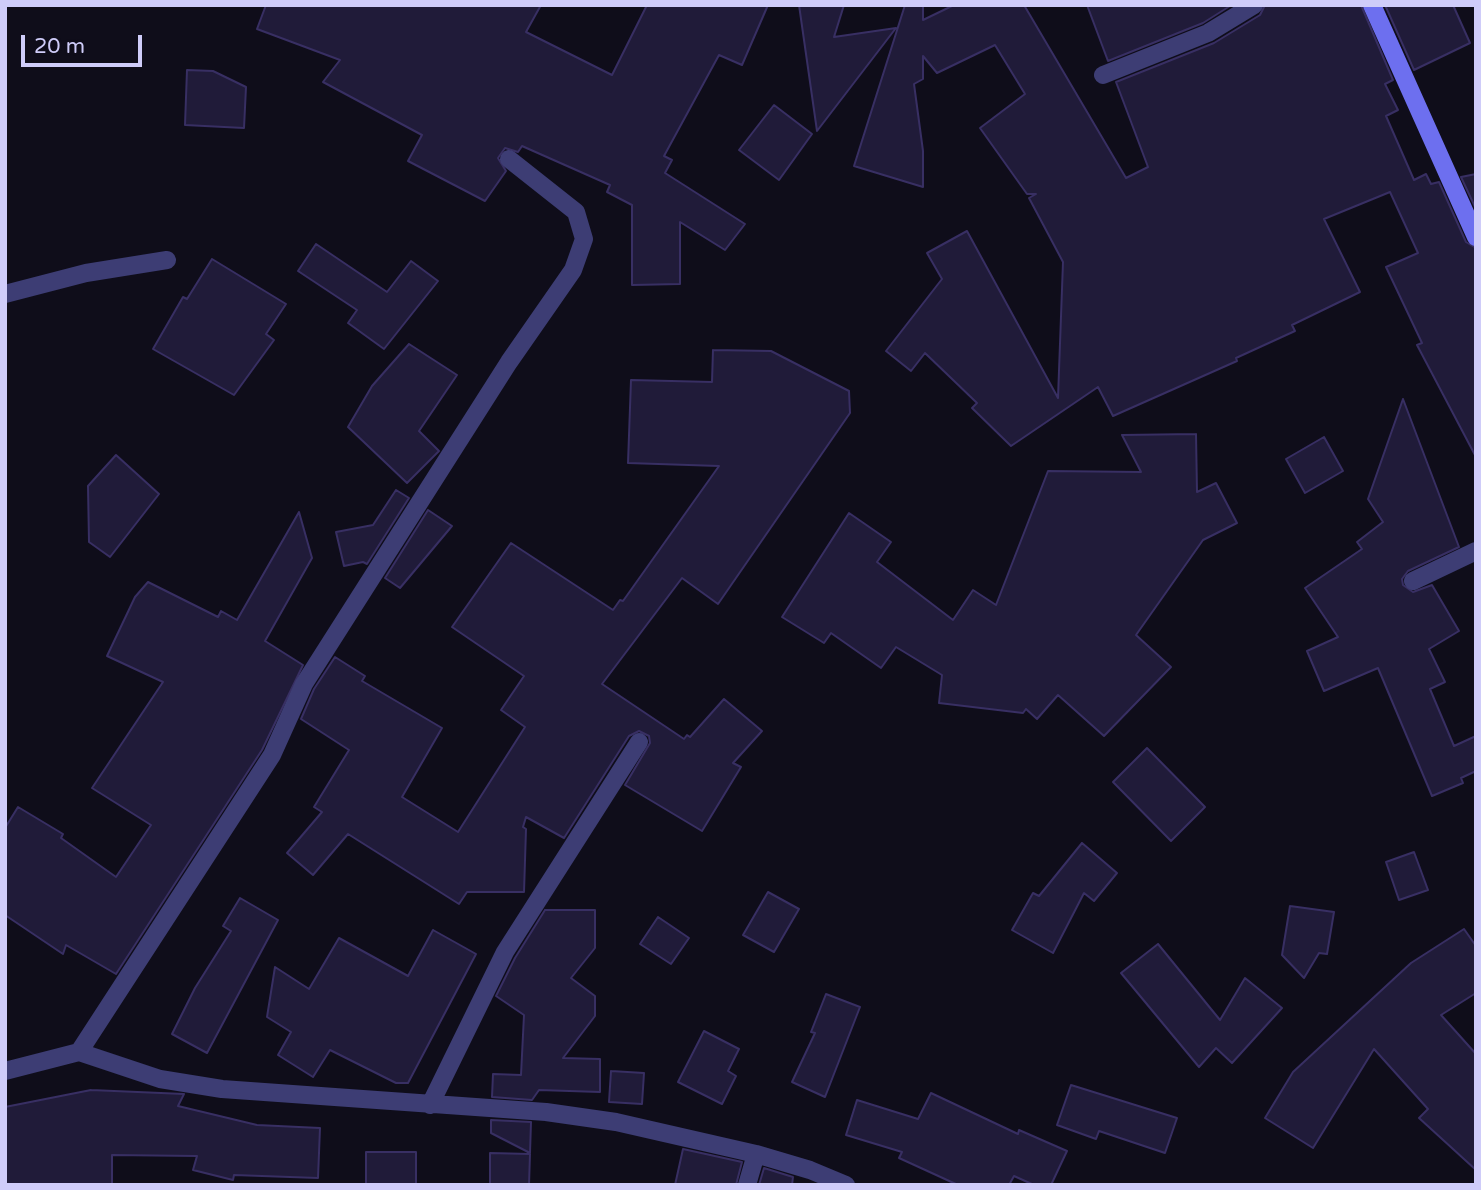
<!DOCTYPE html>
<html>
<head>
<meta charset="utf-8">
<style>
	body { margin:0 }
	#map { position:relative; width:1481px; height:1190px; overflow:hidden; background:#0f0d1a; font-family:"Varela Round",sans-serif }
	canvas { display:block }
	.frame { position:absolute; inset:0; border:7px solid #cfccf9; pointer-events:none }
	.scale { position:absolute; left:21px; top:35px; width:121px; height:32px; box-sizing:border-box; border:4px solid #cfccf9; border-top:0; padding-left:9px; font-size:21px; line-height:24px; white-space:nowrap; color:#cfccf9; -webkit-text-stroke:5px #0f0d1a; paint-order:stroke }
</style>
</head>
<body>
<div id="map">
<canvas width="1481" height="1190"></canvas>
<div class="frame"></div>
<div class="scale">20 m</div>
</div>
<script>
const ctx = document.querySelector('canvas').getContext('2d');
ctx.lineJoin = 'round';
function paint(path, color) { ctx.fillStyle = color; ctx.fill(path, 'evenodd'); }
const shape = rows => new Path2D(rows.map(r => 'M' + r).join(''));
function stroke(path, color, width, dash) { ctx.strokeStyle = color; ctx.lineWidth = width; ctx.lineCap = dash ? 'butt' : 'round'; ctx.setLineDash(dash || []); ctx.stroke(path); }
const building = shape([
	[266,5,541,5,526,32,612,75,647,5,768,5,742,65,719,55,664,156,672,160,665,173,745,224,725,250,680,222,680,284,632,285,632,205,607,192,610,185,522,146,518,152,505,148,498,158,506,171,485,201,408,161,422,135,323,82,340,60,257,29,266,5],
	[799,5,844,5,834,37,896,28,817,131,799,5],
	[905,5,923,5,923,20,954,5,1024,5,1126,178,1148,167,1116,82,1214,43,1260,15,1265,5,1361,5,1393,80,1385,84,1398,110,1386,116,1414,180,1426,174,1431,184,1439,182,1466,242,1476,248,1476,457,1417,345,1422,343,1386,267,1418,253,1390,192,1324,219,1360,292,1292,325,1295,331,1236,358,1237,361,1113,416,1098,387,1011,446,972,408,977,403,925,353,911,371,886,351,942,279,927,253,967,231,1058,398,1063,262,1029,198,1036,194,1027,194,980,128,1025,94,995,45,937,73,923,56,923,79,914,84,923,151,923,187,854,166,905,5],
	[1087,5,1229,5,1230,6,1203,23,1108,61,1087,5],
	[1385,5,1453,5,1470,43,1414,70,1385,5],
	[187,70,213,71,246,87,244,128,185,125,187,70],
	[774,105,812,134,779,180,739,150,774,105],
	[1476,174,1476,209,1461,177,1476,174],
	[316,244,387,292,411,261,438,281,384,349,348,323,357,310,298,271,316,244],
	[212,259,286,304,266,334,274,340,234,395,153,349,183,297,187,299,212,259],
	[409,344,457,375,419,431,439,451,407,483,348,427,372,386,409,344],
	[713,350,771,351,849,391,850,413,718,604,682,578,602,684,684,739,687,735,690,737,724,699,762,731,733,763,741,767,702,831,625,785,650,743,649,736,639,731,629,736,564,838,526,817,523,827,526,829,524,892,467,892,459,904,348,834,313,875,287,853,322,812,314,807,349,750,301,719,314,689,335,657,365,676,362,681,442,728,402,797,458,832,525,727,501,710,524,676,452,627,511,543,613,610,620,600,623,601,719,466,628,463,631,380,712,382,713,350],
	[1403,399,1459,547,1408,571,1402,579,1403,585,1413,592,1432,585,1459,631,1429,649,1445,682,1430,689,1454,746,1476,736,1476,771,1461,778,1463,783,1432,796,1378,668,1324,691,1307,651,1338,637,1305,588,1362,549,1357,542,1383,522,1368,499,1403,399],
	[1196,434,1197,492,1216,483,1237,523,1203,540,1136,635,1171,667,1104,736,1058,695,1037,719,1026,709,1023,713,939,703,942,675,896,647,881,668,831,633,824,643,782,617,849,513,891,542,877,562,953,620,973,590,996,605,1048,471,1141,472,1122,435,1196,434],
	[1324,437,1343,471,1305,493,1286,459,1324,437],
	[116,455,159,494,110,557,89,542,88,486,116,455],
	[396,490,409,498,367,564,363,562,344,566,336,532,373,525,396,490],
	[428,510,452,526,400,588,385,578,428,510],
	[299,512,312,558,265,641,303,665,262,750,116,974,66,945,63,954,5,915,5,828,18,807,63,834,61,838,116,877,151,825,92,788,163,682,107,656,135,597,148,582,218,617,221,611,237,620,299,512],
	[1147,748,1205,807,1171,841,1113,782,1147,748],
	[1082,843,1117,873,1094,901,1084,893,1053,953,1012,930,1033,893,1039,896,1082,843],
	[1414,852,1428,890,1399,900,1386,862,1414,852],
	[768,892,799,909,774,952,743,935,768,892],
	[240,898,278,920,207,1053,172,1034,195,988,231,931,223,926,240,898],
	[1290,906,1334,912,1327,954,1319,953,1304,978,1282,955,1290,906],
	[545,910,595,910,595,948,571,978,595,996,595,1016,563,1058,600,1059,600,1092,539,1090,532,1100,492,1097,493,1074,521,1075,524,1015,496,996,515,958,545,910],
	[658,917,689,938,671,964,640,944,658,917],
	[1464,929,1476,946,1476,993,1441,1015,1476,1054,1476,1170,1419,1118,1428,1109,1374,1049,1313,1148,1265,1118,1293,1072,1411,963,1464,929],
	[433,930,476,954,408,1083,396,1083,330,1050,313,1077,278,1055,291,1032,267,1017,275,967,309,989,339,938,408,976,433,930],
	[1158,944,1220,1020,1245,978,1282,1008,1232,1063,1216,1048,1199,1067,1121,973,1158,944],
	[826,994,860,1007,825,1097,792,1082,815,1033,811,1032,826,994],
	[704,1031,739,1049,728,1071,736,1076,722,1104,678,1082,704,1031],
	[611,1071,644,1073,642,1104,609,1102,611,1071],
	[1071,1085,1177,1118,1165,1153,1099,1131,1096,1139,1057,1125,1071,1085],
	[91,1090,184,1094,178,1106,257,1125,320,1128,318,1178,234,1175,233,1180,193,1170,197,1156,112,1155,112,1185,5,1185,5,1107,91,1090],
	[931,1093,1018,1134,1019,1130,1067,1151,1051,1185,1034,1185,1014,1176,1009,1185,958,1185,899,1158,902,1152,846,1135,857,1100,918,1119,931,1093],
	[491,1120,531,1122,530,1153,491,1133,491,1120],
	[683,1149,742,1162,736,1185,675,1185,683,1149],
	[366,1152,416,1152,416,1185,366,1185,366,1152],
	[490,1153,530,1154,529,1185,490,1185,490,1153],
	[764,1168,793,1177,792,1185,759,1185,764,1168]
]);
paint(building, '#201b39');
stroke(building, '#382f63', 2);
stroke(shape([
	[1103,75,1208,33,1254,5],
	[5,294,86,273,167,260],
	[1413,581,1476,551],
	[79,1052,272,755,304,684,509,362,573,270,584,239,576,212,509,159],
	[5,1071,79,1052,160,1079,222,1089,546,1112,616,1122,756,1154,810,1170,846,1185],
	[430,1105,505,952,639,742],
	[747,1185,756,1154]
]), '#3d3d74', 18);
stroke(shape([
	[1372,5,1476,237]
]), '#6d6fef', 18);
</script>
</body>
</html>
